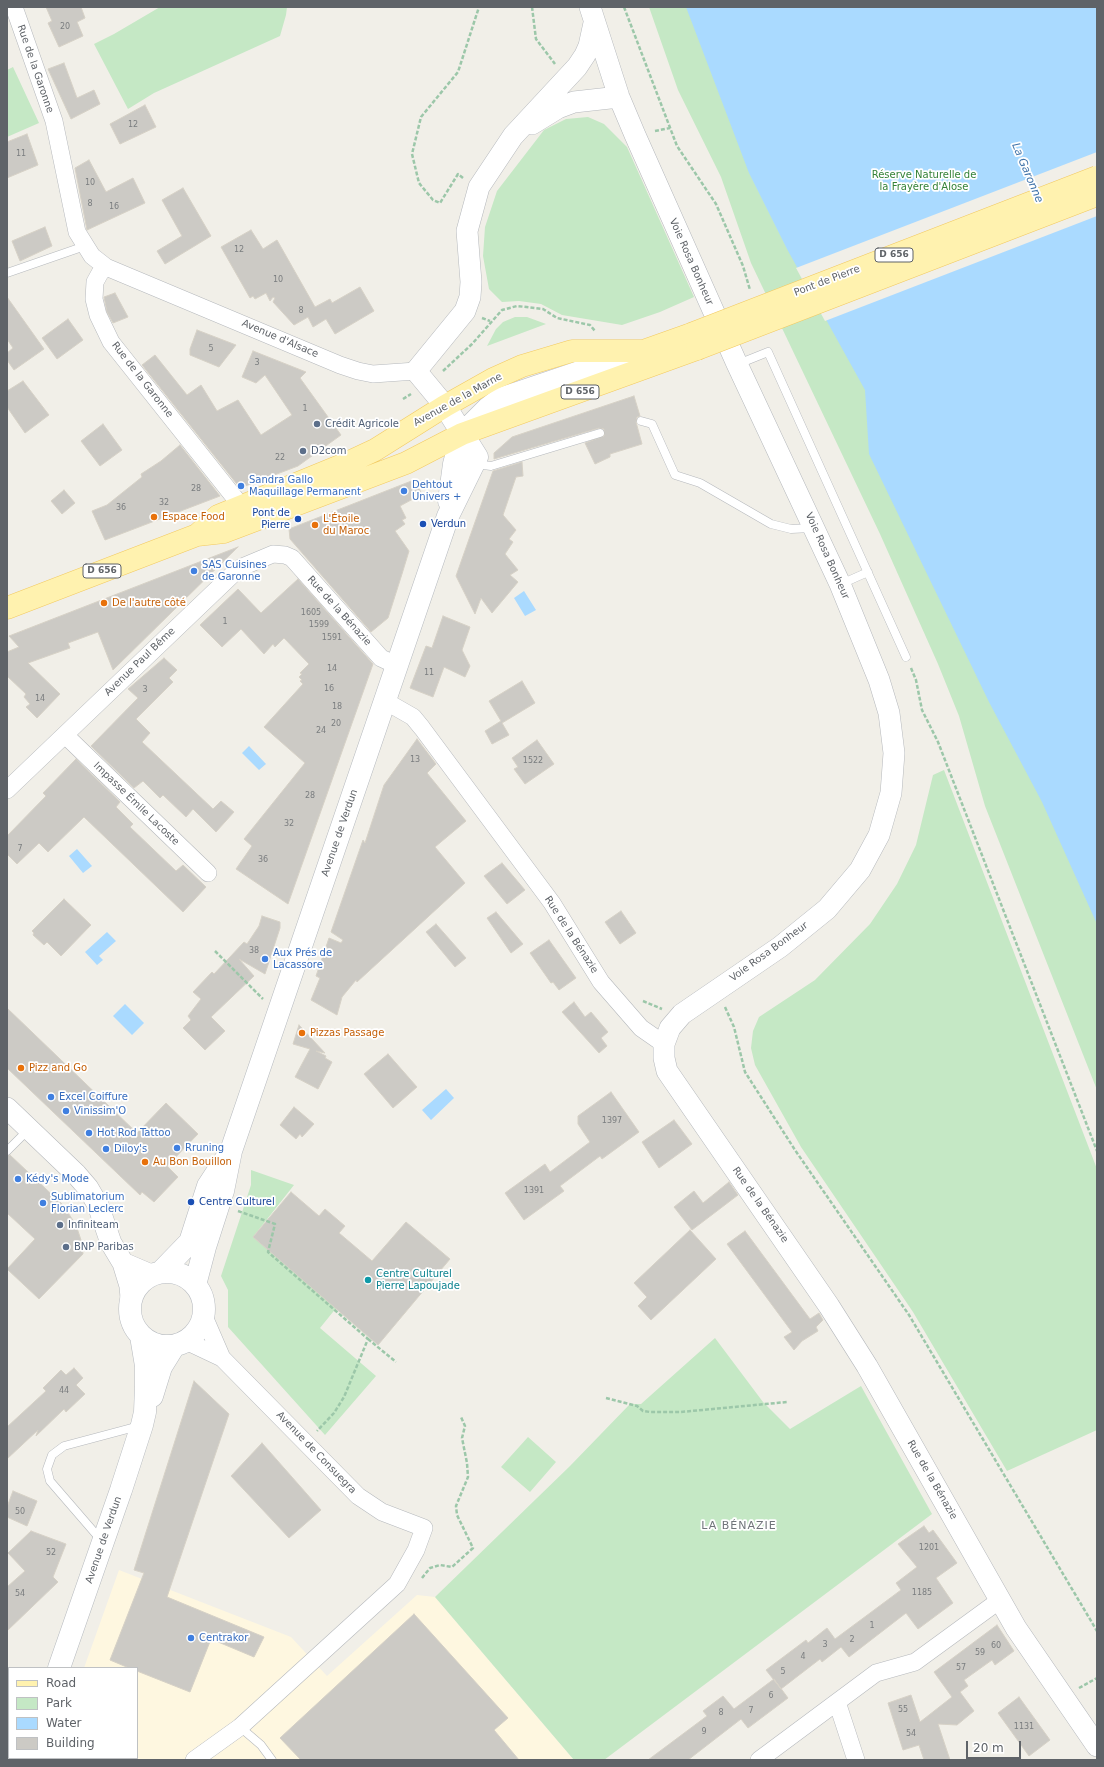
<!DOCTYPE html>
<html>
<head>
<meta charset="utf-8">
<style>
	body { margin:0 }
	#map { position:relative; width:1104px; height:1767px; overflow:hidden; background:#f1efe8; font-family:"DejaVu Sans",sans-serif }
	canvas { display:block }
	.frame { position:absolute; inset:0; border:8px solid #5f6368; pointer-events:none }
	.legend { position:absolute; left:8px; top:1667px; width:130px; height:92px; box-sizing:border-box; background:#fff; border:1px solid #bfc1c3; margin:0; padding:5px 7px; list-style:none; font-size:12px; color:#5f6368 }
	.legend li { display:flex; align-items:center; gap:8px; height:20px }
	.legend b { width:20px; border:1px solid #bfc1c3 }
	.scale { position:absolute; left:966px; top:1741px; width:55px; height:18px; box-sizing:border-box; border:2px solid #5f6368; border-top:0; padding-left:5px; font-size:12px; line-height:14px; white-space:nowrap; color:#5f6368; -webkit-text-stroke:3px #fff; paint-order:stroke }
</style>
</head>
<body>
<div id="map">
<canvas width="1104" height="1767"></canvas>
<div class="frame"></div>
<ul class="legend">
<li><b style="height:5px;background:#fff2af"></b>Road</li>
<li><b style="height:11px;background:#c5e8c5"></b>Park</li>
<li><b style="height:11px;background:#aadaff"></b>Water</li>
<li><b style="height:11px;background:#cccac5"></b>Building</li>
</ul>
<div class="scale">20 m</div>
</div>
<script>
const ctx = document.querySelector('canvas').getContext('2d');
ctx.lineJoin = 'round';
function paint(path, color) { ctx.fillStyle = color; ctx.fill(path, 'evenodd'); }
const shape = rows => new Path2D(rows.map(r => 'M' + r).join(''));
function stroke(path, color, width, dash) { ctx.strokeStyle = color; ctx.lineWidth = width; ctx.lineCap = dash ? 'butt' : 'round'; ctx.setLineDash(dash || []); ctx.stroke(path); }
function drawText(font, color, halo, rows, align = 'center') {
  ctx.font = font + ' "DejaVu Sans",sans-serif'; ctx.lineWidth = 3.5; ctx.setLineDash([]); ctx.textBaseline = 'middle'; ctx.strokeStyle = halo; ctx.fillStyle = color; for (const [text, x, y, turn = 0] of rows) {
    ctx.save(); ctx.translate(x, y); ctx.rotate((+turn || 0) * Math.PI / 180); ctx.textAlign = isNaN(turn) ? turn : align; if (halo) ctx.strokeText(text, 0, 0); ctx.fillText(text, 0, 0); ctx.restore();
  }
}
paint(shape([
	[119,1570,291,1637,327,1676,417,1595,435,1597,574,1760,52,1760,53,1758,137,1758,137,1668,84,1668]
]), '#fef7e0');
paint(shape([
	[160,7,287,7,286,15,280,36,154,93,128,109,94,44,114,34],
	[649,7,1097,7,1097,1090,985,806,959,716,938,664,880,534,751,263,721,177,678,90],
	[13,67,39,123,7,137,7,70],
	[588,117,604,124,627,147,694,297,660,312,622,325,562,315,541,304,519,301,502,302,489,289,483,256,485,227,497,191,544,130,566,119],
	[515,317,527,317,546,324,487,346,496,329,503,322],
	[944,770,1097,1169,1097,1430,1007,1471,913,1312,801,1147,755,1065,751,1048,753,1031,759,1017,815,980,870,924,897,884,916,845,933,775],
	[251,1170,294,1185,253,1237,337,1307,320,1328,376,1376,325,1435,228,1327,228,1290,221,1276,251,1185],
	[715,1338,763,1402,790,1429,861,1386,932,1514,604,1760,574,1760,435,1597,570,1466,630,1404,641,1404],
	[528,1437,556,1462,530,1492,501,1467]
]), '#c5e8c5');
paint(shape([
	[686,7,1097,7,1097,924,1042,802,989,702,869,454,865,390,787,249,749,173],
	[524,591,536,610,525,616,514,598],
	[249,746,266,764,259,770,242,753],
	[77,849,92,866,83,873,69,856],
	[107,932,116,941,99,956,103,960,97,965,85,952],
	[125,1004,144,1023,132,1035,113,1016],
	[446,1089,454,1098,431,1120,422,1110]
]), '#aadaff');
paint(shape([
	[1097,152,1097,216,825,321,796,268]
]), '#f1efe8');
const building = shape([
	[46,7,81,7,85,18,77,22,83,36,59,47,48,23,52,21,46,7],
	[64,63,77,98,94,90,100,104,71,119,48,69,64,63],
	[145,105,156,127,120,144,110,124,145,105],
	[27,134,38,165,7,178,7,142,27,134],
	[89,160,106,192,133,178,145,203,87,230,75,168,89,160],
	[183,188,211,236,165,264,157,251,182,236,162,200,183,188],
	[45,227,52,246,20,261,12,241,45,227],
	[251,230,263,249,277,240,315,307,330,299,332,303,360,287,374,311,335,334,326,319,313,327,308,317,294,325,273,302,275,298,273,297,270,301,266,293,255,299,253,296,250,298,221,247,251,230],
	[115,293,128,317,113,323,107,312,104,297,115,293],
	[7,297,44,349,14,370,7,360,7,353,13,348,7,339,7,297],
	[68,319,83,340,57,359,42,338,68,319],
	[197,330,236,345,219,367,190,355,190,349,197,330],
	[253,351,306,372,300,378,341,435,298,466,240,488,142,365,155,355,187,395,201,385,217,411,238,400,261,435,292,415,265,375,256,383,242,377,253,351],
	[23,381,49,415,25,433,7,407,7,391,23,381],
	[634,396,640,416,637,417,636,422,642,444,610,454,610,457,595,464,585,443,604,436,604,429,599,428,494,459,494,453,512,437,634,396],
	[103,424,122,450,100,466,81,441,103,424],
	[180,445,220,496,105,540,92,511,107,505,142,477,141,474,161,461,180,445],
	[522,462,523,476,516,477,503,515,516,530,509,539,513,542,505,554,518,570,510,575,518,582,492,613,481,598,475,614,456,576,493,471,522,462],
	[414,480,422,494,400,506,406,518,402,520,405,524,395,531,409,551,402,574,388,618,371,632,290,539,289,529,414,480],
	[64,490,75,503,62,514,51,501,64,490],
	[238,547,113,670,98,632,68,643,70,648,28,663,60,694,37,718,26,707,30,704,24,697,26,694,7,676,7,652,19,647,9,636,238,547],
	[298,579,373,664,288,904,236,869,252,846,244,839,305,763,264,727,303,684,300,681,302,680,299,677,302,674,300,673,309,664,284,638,275,647,273,644,264,654,241,629,222,647,200,625,238,589,261,613,298,579],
	[443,616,470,627,462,650,470,666,465,677,444,667,433,697,410,688,426,646,432,648,443,616],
	[164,658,177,670,169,678,173,682,136,719,150,733,142,742,213,809,221,801,234,812,216,832,193,809,186,817,163,795,160,798,143,781,134,788,91,746,138,698,128,689,164,658],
	[522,681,535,703,502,723,509,735,492,744,485,731,501,721,489,701,522,681],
	[417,739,436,764,427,773,466,821,435,847,465,883,357,982,356,980,342,997,337,1015,311,1000,320,978,316,976,329,938,341,943,343,940,331,932,363,840,365,843,384,785,417,739],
	[537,740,554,764,525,784,514,769,518,767,512,758,537,740],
	[76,759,120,802,116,807,133,824,130,827,176,871,183,865,206,887,183,912,84,817,48,852,39,843,17,864,7,854,7,836,46,796,43,793,76,759],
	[502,863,525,890,507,904,484,876,502,863],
	[64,899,91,925,61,956,47,942,44,945,33,935,34,933,32,931,64,899],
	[621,911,636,933,620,944,605,922,621,911],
	[496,912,523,944,511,953,487,918,496,912],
	[262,916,280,922,280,928,265,974,239,959,254,976,211,1017,225,1031,205,1050,183,1028,191,1020,188,1016,201,999,193,992,212,972,214,974,244,942,247,944,259,926,262,916],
	[436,924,466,958,455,967,426,932,436,924],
	[549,940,576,978,559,990,553,982,551,983,530,953,549,940],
	[574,1002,585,1017,591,1012,608,1032,601,1038,607,1046,599,1053,562,1012,574,1002],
	[7,1008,137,1133,166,1103,198,1134,167,1166,178,1177,154,1202,142,1192,140,1195,7,1068,7,1008],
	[299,1025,325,1053,316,1051,326,1056,325,1058,332,1062,318,1089,295,1077,310,1049,293,1044,299,1025],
	[388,1054,417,1087,393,1108,364,1074,388,1054],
	[611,1092,639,1132,602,1159,600,1156,560,1186,564,1191,524,1220,505,1193,545,1164,550,1172,590,1142,578,1124,578,1116,611,1092],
	[294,1107,314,1124,302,1137,300,1134,296,1139,280,1125,294,1107],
	[674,1120,692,1144,659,1168,642,1142,674,1120],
	[10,1155,63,1205,76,1225,82,1243,83,1254,39,1299,7,1269,35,1239,7,1213,7,1156,10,1155],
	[729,1182,738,1195,692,1230,674,1207,694,1191,703,1203,729,1182],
	[291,1192,319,1216,325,1209,345,1226,339,1233,372,1261,406,1222,450,1259,378,1345,253,1237,291,1192],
	[690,1230,716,1259,651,1320,638,1306,647,1297,634,1283,690,1230],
	[745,1231,810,1319,819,1313,823,1320,816,1327,818,1331,802,1341,794,1350,784,1337,792,1332,727,1244,745,1231],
	[74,1368,83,1378,76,1385,85,1394,66,1412,64,1409,36,1436,38,1430,7,1459,7,1427,46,1391,43,1388,61,1370,66,1375,74,1368],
	[194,1381,229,1414,167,1597,264,1637,254,1657,211,1639,190,1692,137,1671,137,1668,129,1668,110,1660,144,1573,134,1570,194,1381],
	[262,1443,321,1510,289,1538,231,1476,262,1443],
	[13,1491,37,1501,27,1526,7,1517,7,1507,13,1491],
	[924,1526,929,1533,933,1530,957,1563,936,1578,953,1603,918,1629,906,1613,849,1657,841,1647,822,1662,820,1659,781,1689,766,1670,806,1640,808,1643,827,1628,835,1639,901,1590,896,1583,917,1567,898,1544,924,1526],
	[31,1531,66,1544,53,1577,58,1582,7,1631,7,1587,25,1571,8,1553,31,1531],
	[414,1614,508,1718,494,1730,519,1760,301,1760,280,1738,414,1614],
	[997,1625,1014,1651,995,1665,992,1660,964,1680,968,1686,960,1692,974,1711,957,1725,938,1724,950,1760,924,1760,919,1745,903,1750,888,1703,911,1695,920,1722,952,1697,934,1672,997,1625],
	[774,1679,788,1698,748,1728,741,1719,688,1760,648,1760,707,1716,703,1711,723,1696,734,1709,774,1679],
	[1019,1697,1050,1740,1029,1756,998,1713,1019,1697]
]);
paint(building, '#cccac5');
stroke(building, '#d6d1c6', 1);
const service = shape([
	[7,273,85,246],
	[738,364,768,352,906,657],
	[641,421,652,424,675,475,700,483,771,524,791,529,812,528],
	[475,464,491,466,600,433],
	[841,584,868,572],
	[7,1151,29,1129],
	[101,1540,50,1481,47,1469,52,1455,64,1446,139,1426],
	[7,1726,9,1725],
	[240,1727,261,1745,272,1760]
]);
const minor = shape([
	[14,7,54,121,77,232,92,256,106,267,340,365,358,371,373,374,416,371],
	[106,267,100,273,95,282,94,299,98,315,111,342,242,507],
	[385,701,413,717,422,728,552,903,601,982,641,1028,664,1044],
	[65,735,208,873],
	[7,790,232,575,242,567,273,554,285,555,292,558,381,658,396,665],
	[186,1341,222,1358],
	[837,1702,856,1760],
	[66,1758,68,1760],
	[194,1760,240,1727,397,1584,416,1550,424,1528,382,1512,358,1496,222,1358,203,1314],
	[759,1760,876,1673,915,1662,1000,1600]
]);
const tertiary = shape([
	[590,7,619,97,635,135,737,364,840,584,879,680,889,713,894,753,891,793,879,835,860,870,827,909,780,947,682,1014,670,1028,664,1044,664,1058,667,1071,829,1306,867,1366,1016,1628,1097,1746],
	[532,124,558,108,574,102,619,97],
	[445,406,416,371,465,311,470,297,471,282,467,231,479,187,513,136,577,67,585,55,589,46,594,23],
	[7,1108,76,1174,88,1188,98,1205,111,1243,123,1263,130,1286,131,1298],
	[123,1263,151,1275]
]);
const secondary = shape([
	[449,501,454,464,462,434,488,408,500,399,636,353],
	[161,1272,190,1242,208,1186,225,1160],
	'130 1309a37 37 0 1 1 74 0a37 37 0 1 1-74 0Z',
	[195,1285,205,1247,223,1191,231,1151,448,516,477,457,445,406],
	[152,1396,161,1367,174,1346],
	[59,1668,121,1490,142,1425,145,1412,146,1386,146,1366,141,1336],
	[27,1760,28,1758]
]);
const primary = shape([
	[197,535,218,516,345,464,375,450,445,406,493,379,522,366,572,351,643,351,691,334],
	[7,608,197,535,224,532,406,463,462,434,697,349]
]);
stroke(service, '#b5b8bc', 9);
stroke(minor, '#b5b8bc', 18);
stroke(tertiary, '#b5b8bc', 22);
stroke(secondary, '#b6babf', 23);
stroke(primary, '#f2c960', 23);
stroke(shape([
	[532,7,536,39,555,64],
	[624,7,677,146,716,204,743,266,750,290],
	[655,131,670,128],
	[463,178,458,174,440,203,433,200,419,183,412,154,421,117,458,72,479,7],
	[482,318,490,321],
	[443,371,472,344,502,310,517,306,543,309,557,318,590,325,595,331],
	[403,399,411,394],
	[911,668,916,680,922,710,938,742,1097,1151],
	[215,951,263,999],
	[643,1001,662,1009],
	[725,1007,734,1027,745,1072,795,1150,909,1315,1097,1631],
	[238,1211,275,1224,268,1252,368,1339,344,1397,334,1413,317,1431],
	[368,1339,396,1362],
	[606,1398,637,1406,643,1411,650,1412,681,1412,787,1402],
	[422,1578,430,1568,440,1565,452,1567,473,1548,457,1515,456,1506,468,1477,467,1463,462,1438,465,1426,461,1417],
	[1079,1688,1097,1678]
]), '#9cc7a9', 2.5, [4, 2]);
stroke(service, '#fff', 8);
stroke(minor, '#fff', 17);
stroke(tertiary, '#fff', 21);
stroke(secondary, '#fff', 22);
stroke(primary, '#fff2af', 22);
const primaryBridge = shape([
	[691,334,1097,177],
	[697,349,1097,195]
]);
stroke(primaryBridge, '#f2c960', 23, []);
stroke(primaryBridge, '#fff2af', 22);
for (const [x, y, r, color] of [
	[317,424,4,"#5c6f8a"],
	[303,451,4,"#5c6f8a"],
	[241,486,4,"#3f7fe0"],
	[404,491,4,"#3f7fe0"],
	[154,517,4,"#e8710a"],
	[298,519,4,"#1a4fb4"],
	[423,524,4,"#1a4fb4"],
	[315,525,4,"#e8710a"],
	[194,571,4,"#3f7fe0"],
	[104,603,4,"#e8710a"],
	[265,959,4,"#3f7fe0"],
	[302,1033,4,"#e8710a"],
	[21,1068,4,"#e8710a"],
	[51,1097,4,"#3f7fe0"],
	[66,1111,4,"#3f7fe0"],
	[89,1133,4,"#3f7fe0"],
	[177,1148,4,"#3f7fe0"],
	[106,1149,4,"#3f7fe0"],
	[145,1162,4,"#e8710a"],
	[18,1179,4,"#3f7fe0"],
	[191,1202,4,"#1a4fb4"],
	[43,1203,4,"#3f7fe0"],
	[60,1225,4,"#5c6f8a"],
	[66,1247,4,"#5c6f8a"],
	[368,1280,4,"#0f9aa8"],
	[191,1638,4,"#3f7fe0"]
]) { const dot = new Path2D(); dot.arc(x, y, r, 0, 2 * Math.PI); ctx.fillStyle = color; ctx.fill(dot); stroke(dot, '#fff', 1.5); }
drawText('8px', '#7a7d7f', null, [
	["20",65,27],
	["12",133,125],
	["11",21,154],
	["10",90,183],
	["8",90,204],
	["16",114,207],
	["12",239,250],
	["10",278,280],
	["8",301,311],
	["5",211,349],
	["3",257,363],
	["1",305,409],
	["22",280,458],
	["28",196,489],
	["32",164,503],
	["36",121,508],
	["1605",311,613],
	["1",225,622],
	["1599",319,625],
	["1591",332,638],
	["14",332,669],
	["11",429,673],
	["16",329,689],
	["3",145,690],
	["14",40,699],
	["18",337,707],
	["20",336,724],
	["24",321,731],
	["13",415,760],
	["1522",533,761],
	["28",310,796],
	["32",289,824],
	["7",20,849],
	["36",263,860],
	["38",254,951],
	["1397",612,1121],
	["1391",534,1191],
	["44",64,1391],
	["50",20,1512],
	["1201",929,1548],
	["52",51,1553],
	["1185",922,1593],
	["54",20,1594],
	["1",872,1626],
	["2",852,1640],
	["3",825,1645],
	["60",996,1646],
	["59",980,1653],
	["4",803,1657],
	["57",961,1668],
	["5",783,1672],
	["6",771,1696],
	["55",903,1710],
	["7",751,1711],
	["8",721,1713],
	["1131",1024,1727],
	["9",704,1732],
	["54",911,1734]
]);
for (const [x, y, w] of [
	[894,255,38],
	[580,392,38],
	[102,571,38]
]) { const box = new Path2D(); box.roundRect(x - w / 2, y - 7, w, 14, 3); ctx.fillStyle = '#fff'; ctx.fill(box); stroke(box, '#5f6368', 1); }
drawText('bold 9px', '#5f6368', null, [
	["D 656",894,255],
	["D 656",580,392],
	["D 656",102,571]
]);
drawText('10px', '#5f6368', '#fff', [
	["Rue de la Garonne",35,69,71],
	["Voie Rosa Bonheur",691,262,66],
	["Pont de Pierre",827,281,-21],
	["Avenue d'Alsace",280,339,23],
	["Rue de la Garonne",142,380,52],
	["Avenue de la Marne",458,400,-29],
	["Voie Rosa Bonheur",827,556,66],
	["Rue de la Bénazie",339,611,48],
	["Avenue Paul Bême",140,662,-44],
	["Impasse Émile Lacoste",136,804,44],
	["Avenue de Verdun",340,833,-71],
	["Rue de la Bénazie",571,935,57],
	["Voie Rosa Bonheur",769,952,-36],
	["Rue de la Bénazie",760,1205,55],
	["Avenue de Consuegra",316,1453,46],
	["Rue de la Bénazie",932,1480,60],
	["Avenue de Verdun",104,1540,-71]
]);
drawText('10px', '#348238', '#fff', [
	["Réserve Naturelle de",924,175],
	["la Frayère d'Alose",924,187]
]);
drawText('10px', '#4e5e75', '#fff', [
	["Crédit Agricole",325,424],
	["D2com",311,451],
	["Infiniteam",68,1225],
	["BNP Paribas",74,1247]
], 'left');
drawText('10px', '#366cbe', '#fff', [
	["Sandra Gallo",249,480],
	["Maquillage Permanent",249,492],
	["Dehtout",412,485],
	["Univers +",412,497],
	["SAS Cuisines",202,565],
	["de Garonne",202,577],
	["Aux Prés de",273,953],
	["Lacassore",273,965],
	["Excel Coiffure",59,1097],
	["Vinissim'O",74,1111],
	["Hot Rod Tattoo",97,1133],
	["Rruning",185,1148],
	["Diloy's",114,1149],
	["Kédy's Mode",26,1179],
	["Sublimatorium",51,1197],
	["Florian Leclerc",51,1209],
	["Centrakor",199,1638]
], 'left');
drawText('10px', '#164399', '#fff', [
	["Pont de",290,513,"right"],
	["Pierre",290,525,"right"],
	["Verdun",431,524],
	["Centre Culturel",199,1202]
], 'left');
drawText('10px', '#c56008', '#fff', [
	["Espace Food",162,517],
	["L'Étoile",323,519],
	["du Maroc",323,531],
	["De l'autre côté",112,603],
	["Pizzas Passage",310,1033],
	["Pizz and Go",29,1068],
	["Au Bon Bouillon",153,1162]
], 'left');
drawText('10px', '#0d838f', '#fff', [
	["Centre Culturel",376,1274],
	["Pierre Lapoujade",376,1286]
], 'left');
drawText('italic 11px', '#4174aa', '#fff', [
	["La Garonne",1027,173,67]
]);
ctx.letterSpacing = '1px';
drawText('11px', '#70757a', '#fff', [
	["LA BÉNAZIE",739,1526]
]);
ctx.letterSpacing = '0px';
</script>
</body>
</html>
